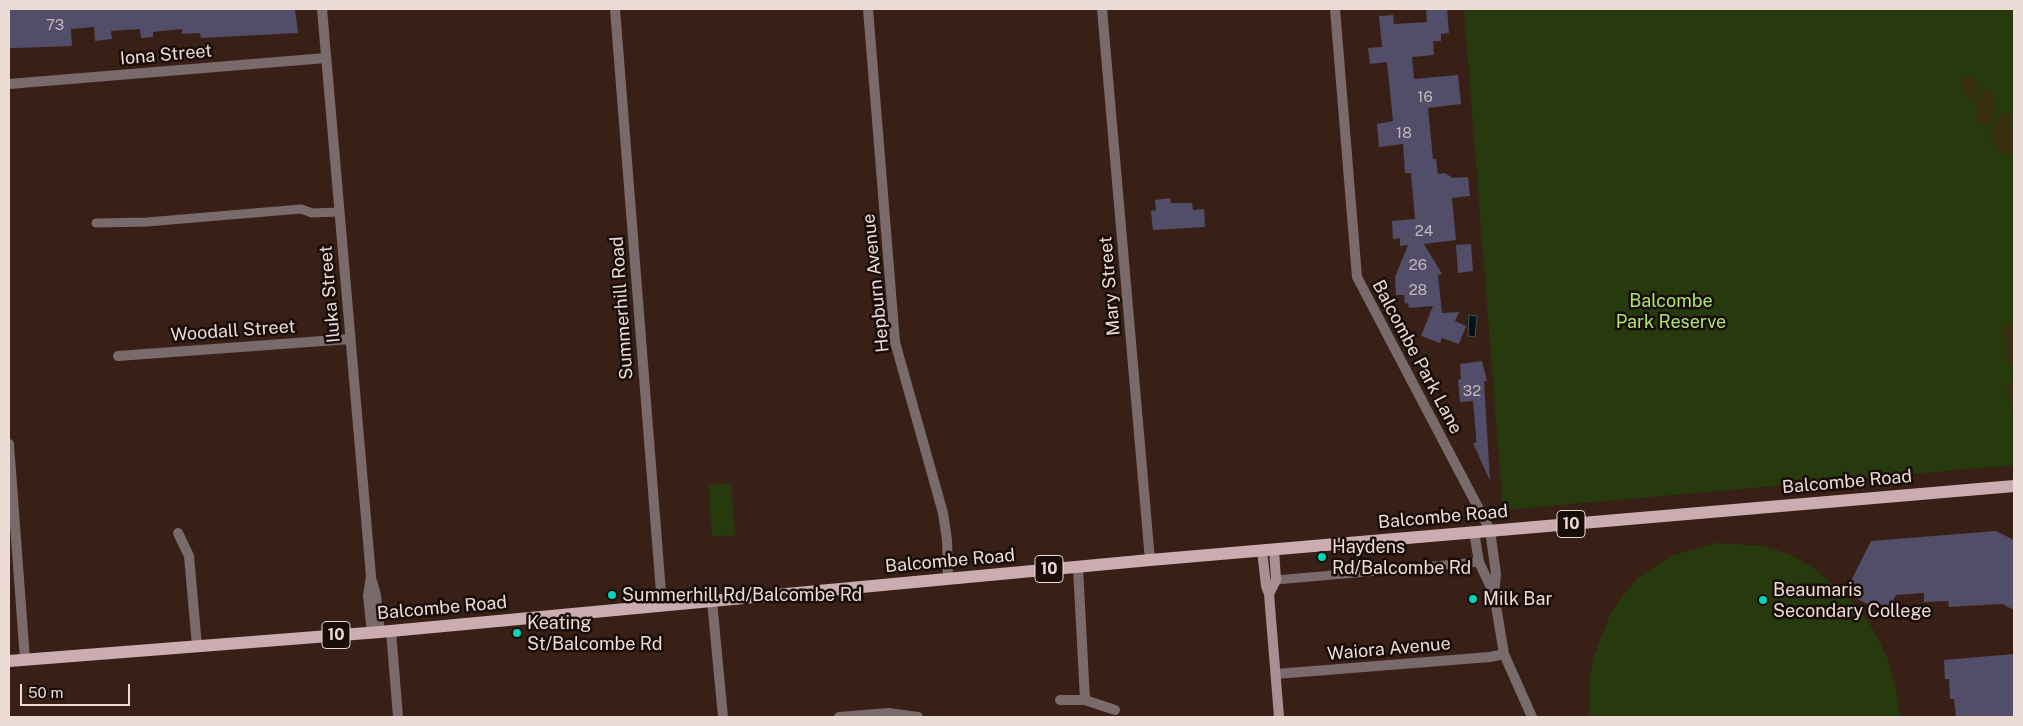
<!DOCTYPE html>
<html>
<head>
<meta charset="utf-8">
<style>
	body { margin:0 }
	#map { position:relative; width:2023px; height:726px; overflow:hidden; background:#392016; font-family:"Public Sans",sans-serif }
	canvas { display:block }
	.frame { position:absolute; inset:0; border:10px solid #eddbd5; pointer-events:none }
	.scale { position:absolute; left:20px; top:684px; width:110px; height:22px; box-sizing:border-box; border:2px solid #eddbd5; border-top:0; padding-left:6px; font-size:15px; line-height:18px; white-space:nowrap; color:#eddbd5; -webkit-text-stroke:4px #180d09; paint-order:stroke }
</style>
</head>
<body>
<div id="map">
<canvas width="2023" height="726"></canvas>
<div class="frame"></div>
<div class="scale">50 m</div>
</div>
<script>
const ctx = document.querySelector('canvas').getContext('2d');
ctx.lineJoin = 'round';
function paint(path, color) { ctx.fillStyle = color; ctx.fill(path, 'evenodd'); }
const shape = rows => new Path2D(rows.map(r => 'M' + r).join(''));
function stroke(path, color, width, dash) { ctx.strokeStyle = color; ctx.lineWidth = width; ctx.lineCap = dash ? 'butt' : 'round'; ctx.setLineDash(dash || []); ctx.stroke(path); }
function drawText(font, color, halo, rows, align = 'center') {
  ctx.font = font + ' "Public Sans",sans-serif'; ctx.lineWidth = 5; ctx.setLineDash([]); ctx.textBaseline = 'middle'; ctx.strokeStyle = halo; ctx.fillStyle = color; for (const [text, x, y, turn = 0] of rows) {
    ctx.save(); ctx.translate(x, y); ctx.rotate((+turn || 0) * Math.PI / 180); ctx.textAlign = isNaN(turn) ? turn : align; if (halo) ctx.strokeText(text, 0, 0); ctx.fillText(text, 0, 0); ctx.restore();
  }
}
paint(shape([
	[1464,9,2014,9,2014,465,1503,510],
	[731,483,735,535,712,537,708,485],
	[1715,543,1764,546,1791,555,1812,567,1846,595,1863,614,1877,636,1888,660,1896,689,1900,717,1589,717,1589,680,1594,656,1611,612,1624,594,1638,578,1671,556]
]), '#263a0e');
paint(shape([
	[1967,76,1976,81,1978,86,1976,97,1980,98,1983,90,1987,88,1994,97,1997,109,1988,112,1995,116,1991,125,1984,127,1975,121,1977,109,1975,103,1964,94,1961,85,1962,78],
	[2003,112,2008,112,2014,118,2009,125,2010,127,2014,127,2014,154,2010,155,1999,151,1989,137],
	[2014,324,2014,368,2008,364,2006,352,2007,345,2002,330,2006,325],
	[2014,379,2014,413,2006,393,2007,385]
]), '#372e0e');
const water = shape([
	[1469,315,1477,316,1475,337,1468,336,1469,315]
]);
paint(water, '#021315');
stroke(water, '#484f4f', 1);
paint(shape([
	[9,9,295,9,298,33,201,38,200,33,182,34,182,29,153,32,153,37,141,38,140,29,111,31,112,39,95,41,94,27,71,29,72,46,16,48,9,48],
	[1426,9,1447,9,1449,33,1441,34,1441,41,1433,41,1434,55,1412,57,1414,79,1458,75,1461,104,1428,108,1433,159,1436,159,1438,174,1445,173,1453,178,1468,177,1470,196,1452,198,1456,240,1424,244,1442,274,1438,275,1442,313,1459,312,1455,321,1466,326,1459,344,1442,338,1440,343,1421,336,1433,306,1409,308,1408,303,1405,304,1404,295,1396,295,1395,277,1408,245,1400,246,1400,238,1393,239,1392,221,1415,219,1411,173,1405,173,1403,144,1379,147,1377,124,1393,121,1387,62,1370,64,1368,48,1382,47,1379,16,1393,15,1394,24,1427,22],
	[1170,198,1171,203,1192,203,1193,210,1204,209,1205,227,1153,230,1151,211,1156,210,1155,200],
	[1471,244,1473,271,1458,273,1456,245],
	[1482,361,1487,381,1484,381,1490,481,1473,443,1476,443,1476,436,1473,401,1460,402,1458,380,1461,379,1460,364],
	[1996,531,2014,540,2014,610,2002,604,1949,607,1948,601,1924,602,1924,593,1896,595,1886,613,1845,593,1871,541],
	[2014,654,2014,717,1956,717,1954,699,1950,699,1949,679,1945,679,1944,660]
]), '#524d68');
stroke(shape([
	[96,223,147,222,301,209,312,213,340,212],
	[1276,580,1479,562]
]), '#796a6b', 9);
stroke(shape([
	[322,9,371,576,368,596,372,632],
	[615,9,662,605],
	[868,9,895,342,943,513,947,540,948,578],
	[1102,9,1150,560],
	[1335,9,1357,277,1490,530,1496,574,1494,594],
	[9,84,326,58],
	[118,356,350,339],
	[9,444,25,660],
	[1474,532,1479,562,1494,594,1504,654,1532,717],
	[178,533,189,556,197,646],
	[372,581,376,595,380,632],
	[712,601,723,717],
	[391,631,398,717],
	[1276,674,1490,657,1504,654],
	[1060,700,1085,700,1078,567],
	[1085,700,1115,710],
	[839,717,888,713,918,717]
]), '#796a6b', 10);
stroke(shape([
	[1262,550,1266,586,1269,594,1279,717],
	[1269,594,1276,580,1274,549]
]), '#a78f92', 10);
stroke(shape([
	[9,661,380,632,1150,560,2014,486]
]), '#cbacb0', 12);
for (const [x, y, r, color] of [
	[1322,557,5,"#00d5b7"],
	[612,595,5,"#00d5b7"],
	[1473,599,5,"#00d5b7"],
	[1763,600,5,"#00d5b7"],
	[517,633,5,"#00d5b7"]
]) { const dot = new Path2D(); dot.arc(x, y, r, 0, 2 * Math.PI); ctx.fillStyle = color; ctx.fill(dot); stroke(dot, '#180d09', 2); }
drawText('15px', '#c6b8ba', null, [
	["73",55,25],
	["16",1425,97],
	["18",1404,133],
	["24",1424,231],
	["26",1418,265],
	["28",1418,290],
	["32",1472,391]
]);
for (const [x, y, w] of [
	[1571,524,28],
	[1049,569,28],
	[336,635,28]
]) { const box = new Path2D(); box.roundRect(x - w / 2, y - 13.5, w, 27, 4); ctx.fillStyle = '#180d09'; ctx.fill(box); stroke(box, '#eddbd5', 1); }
drawText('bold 16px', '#eddbd5', null, [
	["10",1571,524],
	["10",1049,569],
	["10",336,635]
]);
drawText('18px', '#eddbd5', '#180d09', [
	["Iona Street",166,55,-5],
	["Hepburn Avenue",876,283,-96],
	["Mary Street",1110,286,-95],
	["Iluka Street",330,294,-95],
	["Summerhill Road",622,308,-94],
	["Woodall Street",233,331,-4],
	["Balcombe Park Lane",1417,357,62],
	["Balcombe Road",1847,482,-5],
	["Balcombe Road",1443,517,-5],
	["Balcombe Road",950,561,-5],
	["Balcombe Road",442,608,-5],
	["Waiora Avenue",1389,649,-5]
]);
drawText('18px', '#ade570', '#180d09', [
	["Balcombe",1671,301],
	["Park Reserve",1671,322]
]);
drawText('18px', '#eddbd5', '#180d09', [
	["Haydens",1332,547],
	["Rd/Balcombe Rd",1332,568],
	["Beaumaris",1773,590],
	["Secondary College",1773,611],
	["Summerhill Rd/Balcombe Rd",622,595],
	["Milk Bar",1483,599],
	["Keating",527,623],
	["St/Balcombe Rd",527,644]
], 'left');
</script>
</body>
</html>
